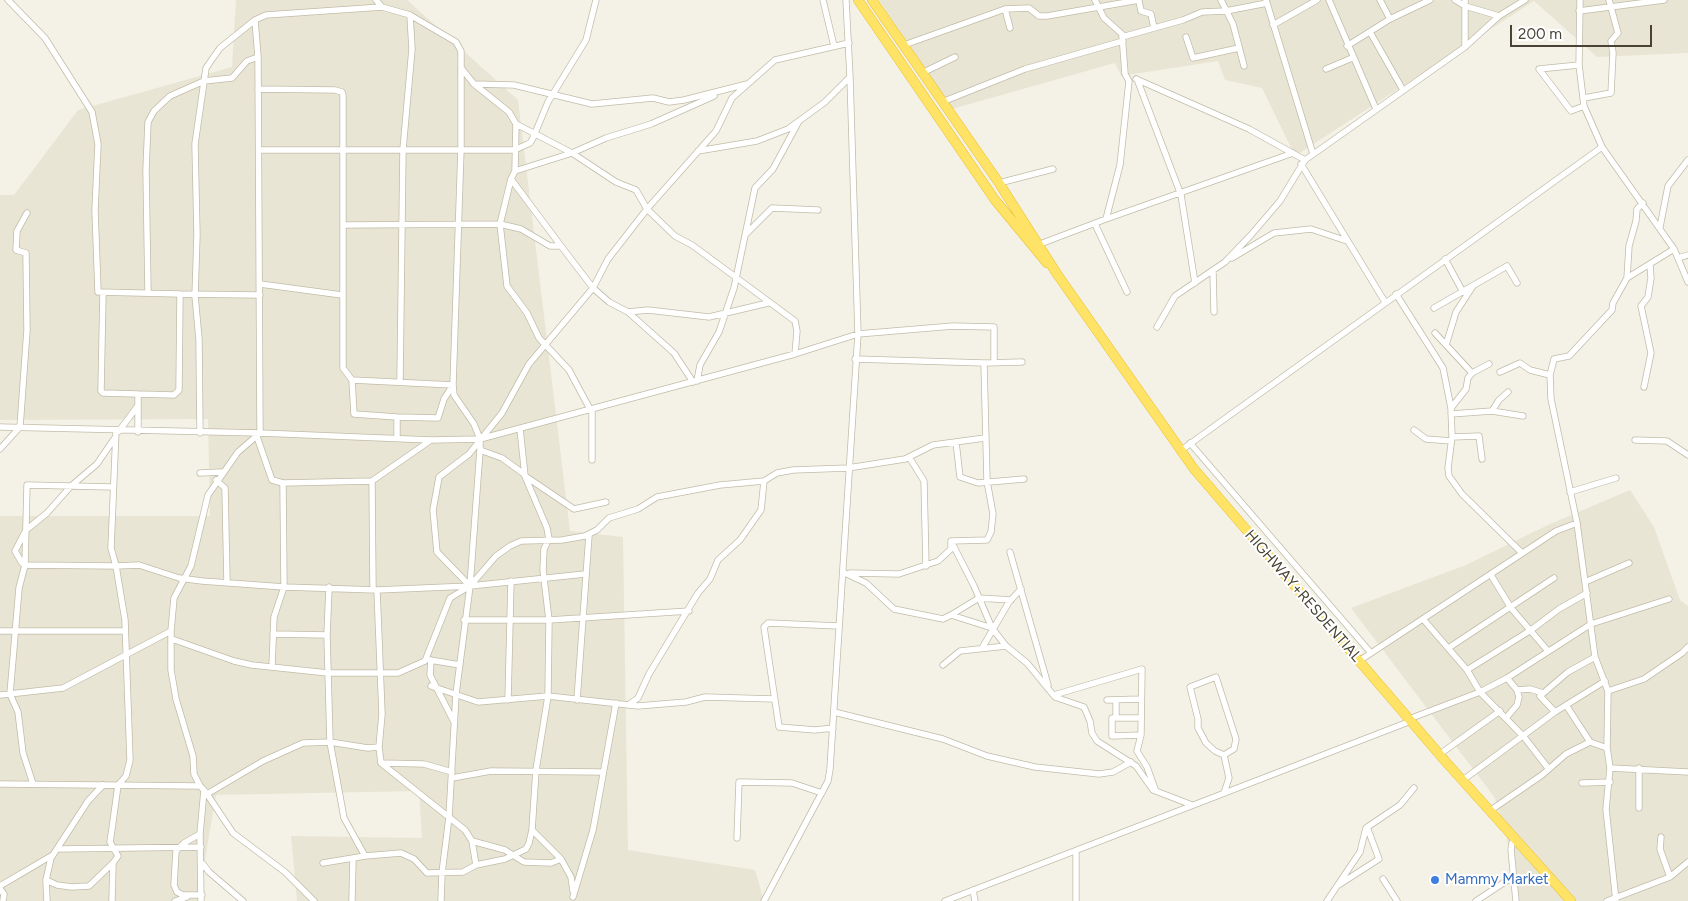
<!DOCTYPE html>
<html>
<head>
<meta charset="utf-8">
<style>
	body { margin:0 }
	#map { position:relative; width:1688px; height:901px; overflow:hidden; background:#f4f2e6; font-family:Figtree,sans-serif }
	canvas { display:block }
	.scale { position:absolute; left:1510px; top:25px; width:142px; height:22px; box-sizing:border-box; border:2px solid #484335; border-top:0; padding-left:6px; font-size:15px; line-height:18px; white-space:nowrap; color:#484335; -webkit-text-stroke:4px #fff; paint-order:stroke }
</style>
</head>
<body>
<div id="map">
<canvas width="1688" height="901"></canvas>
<div class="scale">200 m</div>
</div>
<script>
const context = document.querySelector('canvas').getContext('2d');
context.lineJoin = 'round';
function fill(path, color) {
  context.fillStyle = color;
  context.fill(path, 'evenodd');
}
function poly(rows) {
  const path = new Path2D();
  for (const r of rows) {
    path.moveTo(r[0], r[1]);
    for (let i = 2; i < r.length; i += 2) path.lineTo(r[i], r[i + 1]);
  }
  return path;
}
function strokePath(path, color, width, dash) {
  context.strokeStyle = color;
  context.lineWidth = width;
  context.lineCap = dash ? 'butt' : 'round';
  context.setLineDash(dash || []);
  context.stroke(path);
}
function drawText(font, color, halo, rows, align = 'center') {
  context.font = font + ' Figtree,sans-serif';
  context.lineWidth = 4;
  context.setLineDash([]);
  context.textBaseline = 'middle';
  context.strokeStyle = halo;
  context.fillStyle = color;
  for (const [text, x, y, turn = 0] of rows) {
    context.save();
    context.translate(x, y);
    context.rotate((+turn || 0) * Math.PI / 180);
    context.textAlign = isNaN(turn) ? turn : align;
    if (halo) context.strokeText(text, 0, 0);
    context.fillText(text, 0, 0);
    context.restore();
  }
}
fill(poly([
	[236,0,407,0,518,100,570,531,623,537,628,850,755,870,764,901,297,901,291,836,422,838,419,791,216,795,198,901,0,901,0,516,210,516,208,419,0,420,0,195,14,195,78,110,232,67],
	[879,0,1688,0,1688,53,1597,57,1534,1,1295,156,1262,88,1225,80,1218,61,1121,76,1115,63,952,109],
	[1630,490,1654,527,1680,600,1688,606,1688,901,1519,901,1507,839,1495,798,1351,608,1466,565,1550,524]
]), '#e9e5d4');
const minor = poly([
	[8,0,45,38,92,112,98,144,95,210,98,292,180,294,179,390,174,395,138,394,138,432],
	[376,0,382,7,410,15,412,49,403,149,400,380],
	[823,0,834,46],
	[1221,0,1233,24,1244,66],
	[1266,0,1313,154],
	[1329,0,1376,109],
	[1380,0,1390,19],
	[1455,0,1465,6,1499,16],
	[1580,0,1579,65,1584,106,1602,147],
	[1139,1,1141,11,1151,14,1154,28],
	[1005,9,1010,28],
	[1579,11,1664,0],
	[410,15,456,42,461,51,461,149,453,385,454,395,474,424,480,439,480,450,470,586,456,694,449,817,442,873,441,901],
	[1273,25,1317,0],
	[1370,32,1403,90],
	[1122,37,1183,20,1202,12,1226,11,1267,3],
	[1186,37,1193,58,1239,48],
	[904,45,1005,9,1029,8,1039,16,1047,16,1139,0],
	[1347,46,1390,19,1430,0],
	[1465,47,1465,0],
	[1579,65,1539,69,1571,111,1584,106],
	[462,69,474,84,509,112,516,124,515,171,511,179,500,224,507,286,527,313,539,338,569,370,591,411],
	[1326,69,1352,58],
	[922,73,955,57],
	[1136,79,1249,129,1305,160],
	[1137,79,1181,195,1195,283],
	[474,84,514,85,592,104,653,98,669,102,684,100,747,84],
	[258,89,335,90,342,92,343,96,343,368,352,380,453,385],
	[1584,98,1611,93,1613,53,1611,41,1618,33,1609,0],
	[942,102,1025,69,1123,41],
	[516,124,572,153,616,182,636,190,647,209,675,236,692,245,795,321,797,331,795,354],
	[259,150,514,150,521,147,530,143,533,138,548,102,586,40,596,0],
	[698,151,757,141,788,129,825,102,850,77],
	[1301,164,1385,302],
	[515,171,572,153,606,138,651,124,714,96],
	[999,183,1053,169],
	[1106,219,1293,153],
	[1095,224,1127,292],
	[343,225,500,224,521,229,550,246,561,246,511,179],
	[1660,227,1668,186,1688,160],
	[746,234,772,208,818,210],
	[1040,244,1106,219,1120,165,1129,81,1125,74,1122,34,1104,18,1095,0],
	[561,246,593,288,609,302,628,312,648,310,709,317,768,303],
	[1232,258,1274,233,1311,229,1347,241],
	[1678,258,1688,255],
	[1445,259,1463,292],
	[1213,271,1214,312],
	[1627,278,1629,246,1636,221,1637,209,1643,203],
	[260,284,342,295],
	[103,293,101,391,103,393,138,394],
	[148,293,146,170,148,122,154,111,170,96,204,81,232,78,247,61,258,57],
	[180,294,260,295],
	[1396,294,1443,368,1451,408,1452,437,1448,468,1449,476,1462,494,1522,553],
	[1434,308,1507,266,1517,283],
	[628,312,674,353,693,382],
	[1157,327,1175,296,1225,262,1251,235,1280,201,1305,160,1465,47,1499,16,1525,0],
	[1435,333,1472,373,1489,364],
	[1446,345,1456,312,1473,286],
	[855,359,984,363,1022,362],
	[1500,372,1520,363,1530,370,1550,375],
	[352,380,354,414,397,417,438,418,444,399,453,385],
	[697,381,700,365,719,332,734,288,755,188,773,169,799,121],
	[1644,387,1651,353,1641,306,1648,297,1651,278,1650,265],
	[1451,408,1466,389,1468,378,1472,373],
	[592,409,592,460],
	[1492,411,1499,400,1508,392],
	[1451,414,1492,411,1523,416],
	[0,427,260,433,431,440,480,439,795,354,858,334,953,326,994,327,994,362],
	[520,429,525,476,574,509,606,502],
	[1414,430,1426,439,1451,441],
	[119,431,137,407],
	[200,433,199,339,195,296,197,235,195,144,206,68,220,48,255,20,266,15,382,7],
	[256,434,272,480,283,483],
	[397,437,397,417],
	[1452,437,1479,436,1482,459],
	[1635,440,1667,441,1688,455],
	[956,442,960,477,978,483,1024,479],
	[1190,443,1371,653],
	[0,449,20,427,27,330,26,253,16,250,17,231,27,213],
	[1180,451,1602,147,1674,249,1688,282],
	[909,457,924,481,926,566],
	[200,473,222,472],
	[216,480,225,488,227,582],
	[372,481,373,589],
	[1570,492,1616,478],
	[952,543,974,586,992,628],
	[1010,552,1048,685],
	[22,563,15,551,26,530,47,513,71,486,97,464,114,439],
	[25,565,116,566,111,548,116,431],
	[843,572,866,583,894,609,943,619,951,615,992,628,1006,646,1027,663,1055,697,1084,707,1090,721,1092,733,1097,741,1136,766,1153,790,1192,805],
	[850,573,899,574,938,561,951,549,951,541,987,540,991,532,993,514,987,481,984,363],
	[1491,575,1511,608,1548,651],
	[1585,582,1629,563],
	[470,586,437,552,433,510,439,477,469,454,502,413,529,364,593,288,608,259,647,209,716,131,732,98,775,60,849,43],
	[329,587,327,635,330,742,344,818,365,856],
	[377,590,382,714,379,747],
	[951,615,979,598,1011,600],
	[1423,619,1467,670,1480,692,1524,737,1548,768],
	[464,620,549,620,689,611],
	[0,631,125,631],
	[273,634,327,635],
	[172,639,234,661,252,665,328,673,398,673,425,661,450,598,470,586,496,556,510,546,521,541,562,540,585,536,597,530,609,518,638,509,657,497,720,485,764,481,777,473,793,470,848,468,905,459,933,445,985,438],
	[1450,647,1554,578],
	[982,648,1009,602,1021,589],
	[430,660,460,665],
	[431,660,430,675,454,722],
	[1359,661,1556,531,1577,523],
	[943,665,960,651,1006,646],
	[272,667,274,617,284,587,283,483,372,481,431,440],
	[1467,670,1531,630,1559,609,1587,593],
	[431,686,478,702,548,696,638,706,686,702,705,697,774,699],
	[1517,690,1530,689,1543,693],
	[1608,691,1644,679,1682,653,1688,647],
	[0,695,63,688,171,631],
	[1054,695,1142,669,1141,735,1137,751,1147,767,1155,789],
	[508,700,511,581],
	[577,700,589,535],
	[1107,700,1141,699],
	[1116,700,1116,718],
	[628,705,638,698,649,674,698,593,710,579,718,560,740,540,761,510,764,481],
	[1566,705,1590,742,1607,748],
	[834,712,943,739,987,756,1035,767,1099,774,1113,772,1131,762],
	[1555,712,1540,696,1568,672,1595,657],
	[1141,718,1112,718,1112,736,1141,735],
	[1506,718,1517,705,1519,697,1517,690,1507,678],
	[1409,719,1480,692,1507,678,1591,624,1669,599],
	[833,728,815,730,779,727,764,627,768,623,839,626],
	[1440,754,1500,711],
	[381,763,465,830,472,841,476,865],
	[1610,768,1688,772],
	[452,778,491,771,603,772],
	[1463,780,1555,712,1605,681],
	[1582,783,1610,782],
	[0,784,200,786,204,790,200,834,201,901],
	[33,784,23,753,18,712,10,694,19,588,25,565,27,485,113,487],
	[200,786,194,774,193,756,176,699,171,670,171,631,174,598,191,566,208,495,238,452,260,433,258,57,255,20],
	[204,790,207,794,263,761,303,743,330,742,368,748,379,747,381,763,424,764,452,772],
	[1224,793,1229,778,1224,755,1234,749,1236,739,1216,677,1190,687,1198,719,1198,728,1206,743,1215,751,1224,755],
	[207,794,233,833,285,872,314,901],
	[1639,808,1639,768],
	[1491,810,1542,775,1566,754,1590,742],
	[532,830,561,859,571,877,573,891],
	[200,834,184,843,176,851,174,885,177,892,183,895,202,895],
	[1661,837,1660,849,1670,877],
	[737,838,739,782,792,783,822,793],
	[1516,839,1512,843,1511,850,1516,901],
	[472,841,505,850,524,862,551,863,561,859],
	[57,849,201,847],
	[1076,851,1076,901],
	[323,863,365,856,401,853,414,859,427,873,463,872,476,865,505,859,526,849,529,843,532,830,536,770,548,696,549,620,543,570,544,549,549,539,547,528,524,474,502,458,480,450],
	[203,864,209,872,243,901],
	[1383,879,1397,901],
	[46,880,57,885,72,887,89,886,113,863],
	[1340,884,1379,859,1367,827],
	[0,886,51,856],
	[0,889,4,894,3,901],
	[973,890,975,901],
	[573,897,593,830,616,703],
	[47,901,46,880,51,858,88,801,103,785],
	[112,901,113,863,118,856,110,842,112,829,118,785,126,776,130,760,125,620,116,566,139,565,179,578,202,581,284,587,377,590,470,586,585,574],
	[175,901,187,897],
	[352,901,353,858],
	[764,901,828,781,830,769,858,334,850,77,846,0],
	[945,901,1411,721],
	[1327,901,1360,852,1366,828,1400,805,1414,788],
	[1476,901,1514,876],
	[1607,901,1670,877,1688,862],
	[1616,901,1606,809,1610,768,1607,748,1608,691,1595,657,1577,523,1551,399,1550,375,1554,359,1569,356,1612,310,1613,303,1627,278,1674,249]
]);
const highway = poly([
	[858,0,995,200,1047,263],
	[872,0,999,183,1057,274,1194,469,1446,762,1571,901]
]);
strokePath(minor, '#c1bca8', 7);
strokePath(highway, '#e9bf2c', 10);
strokePath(minor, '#fff', 5.5);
strokePath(highway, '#ffe367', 9);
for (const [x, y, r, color] of [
	[1435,880,5,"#3f7fe0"]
]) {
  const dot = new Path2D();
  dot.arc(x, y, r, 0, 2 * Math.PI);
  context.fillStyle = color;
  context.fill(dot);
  strokePath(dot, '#fff', 2);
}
drawText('15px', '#484335', '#fff', [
	["HIGHWAY+RESDENTIAL",1303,596,49]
]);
drawText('15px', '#366cbe', '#fff', [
	["Mammy Market",1445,880]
], 'left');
</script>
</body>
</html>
